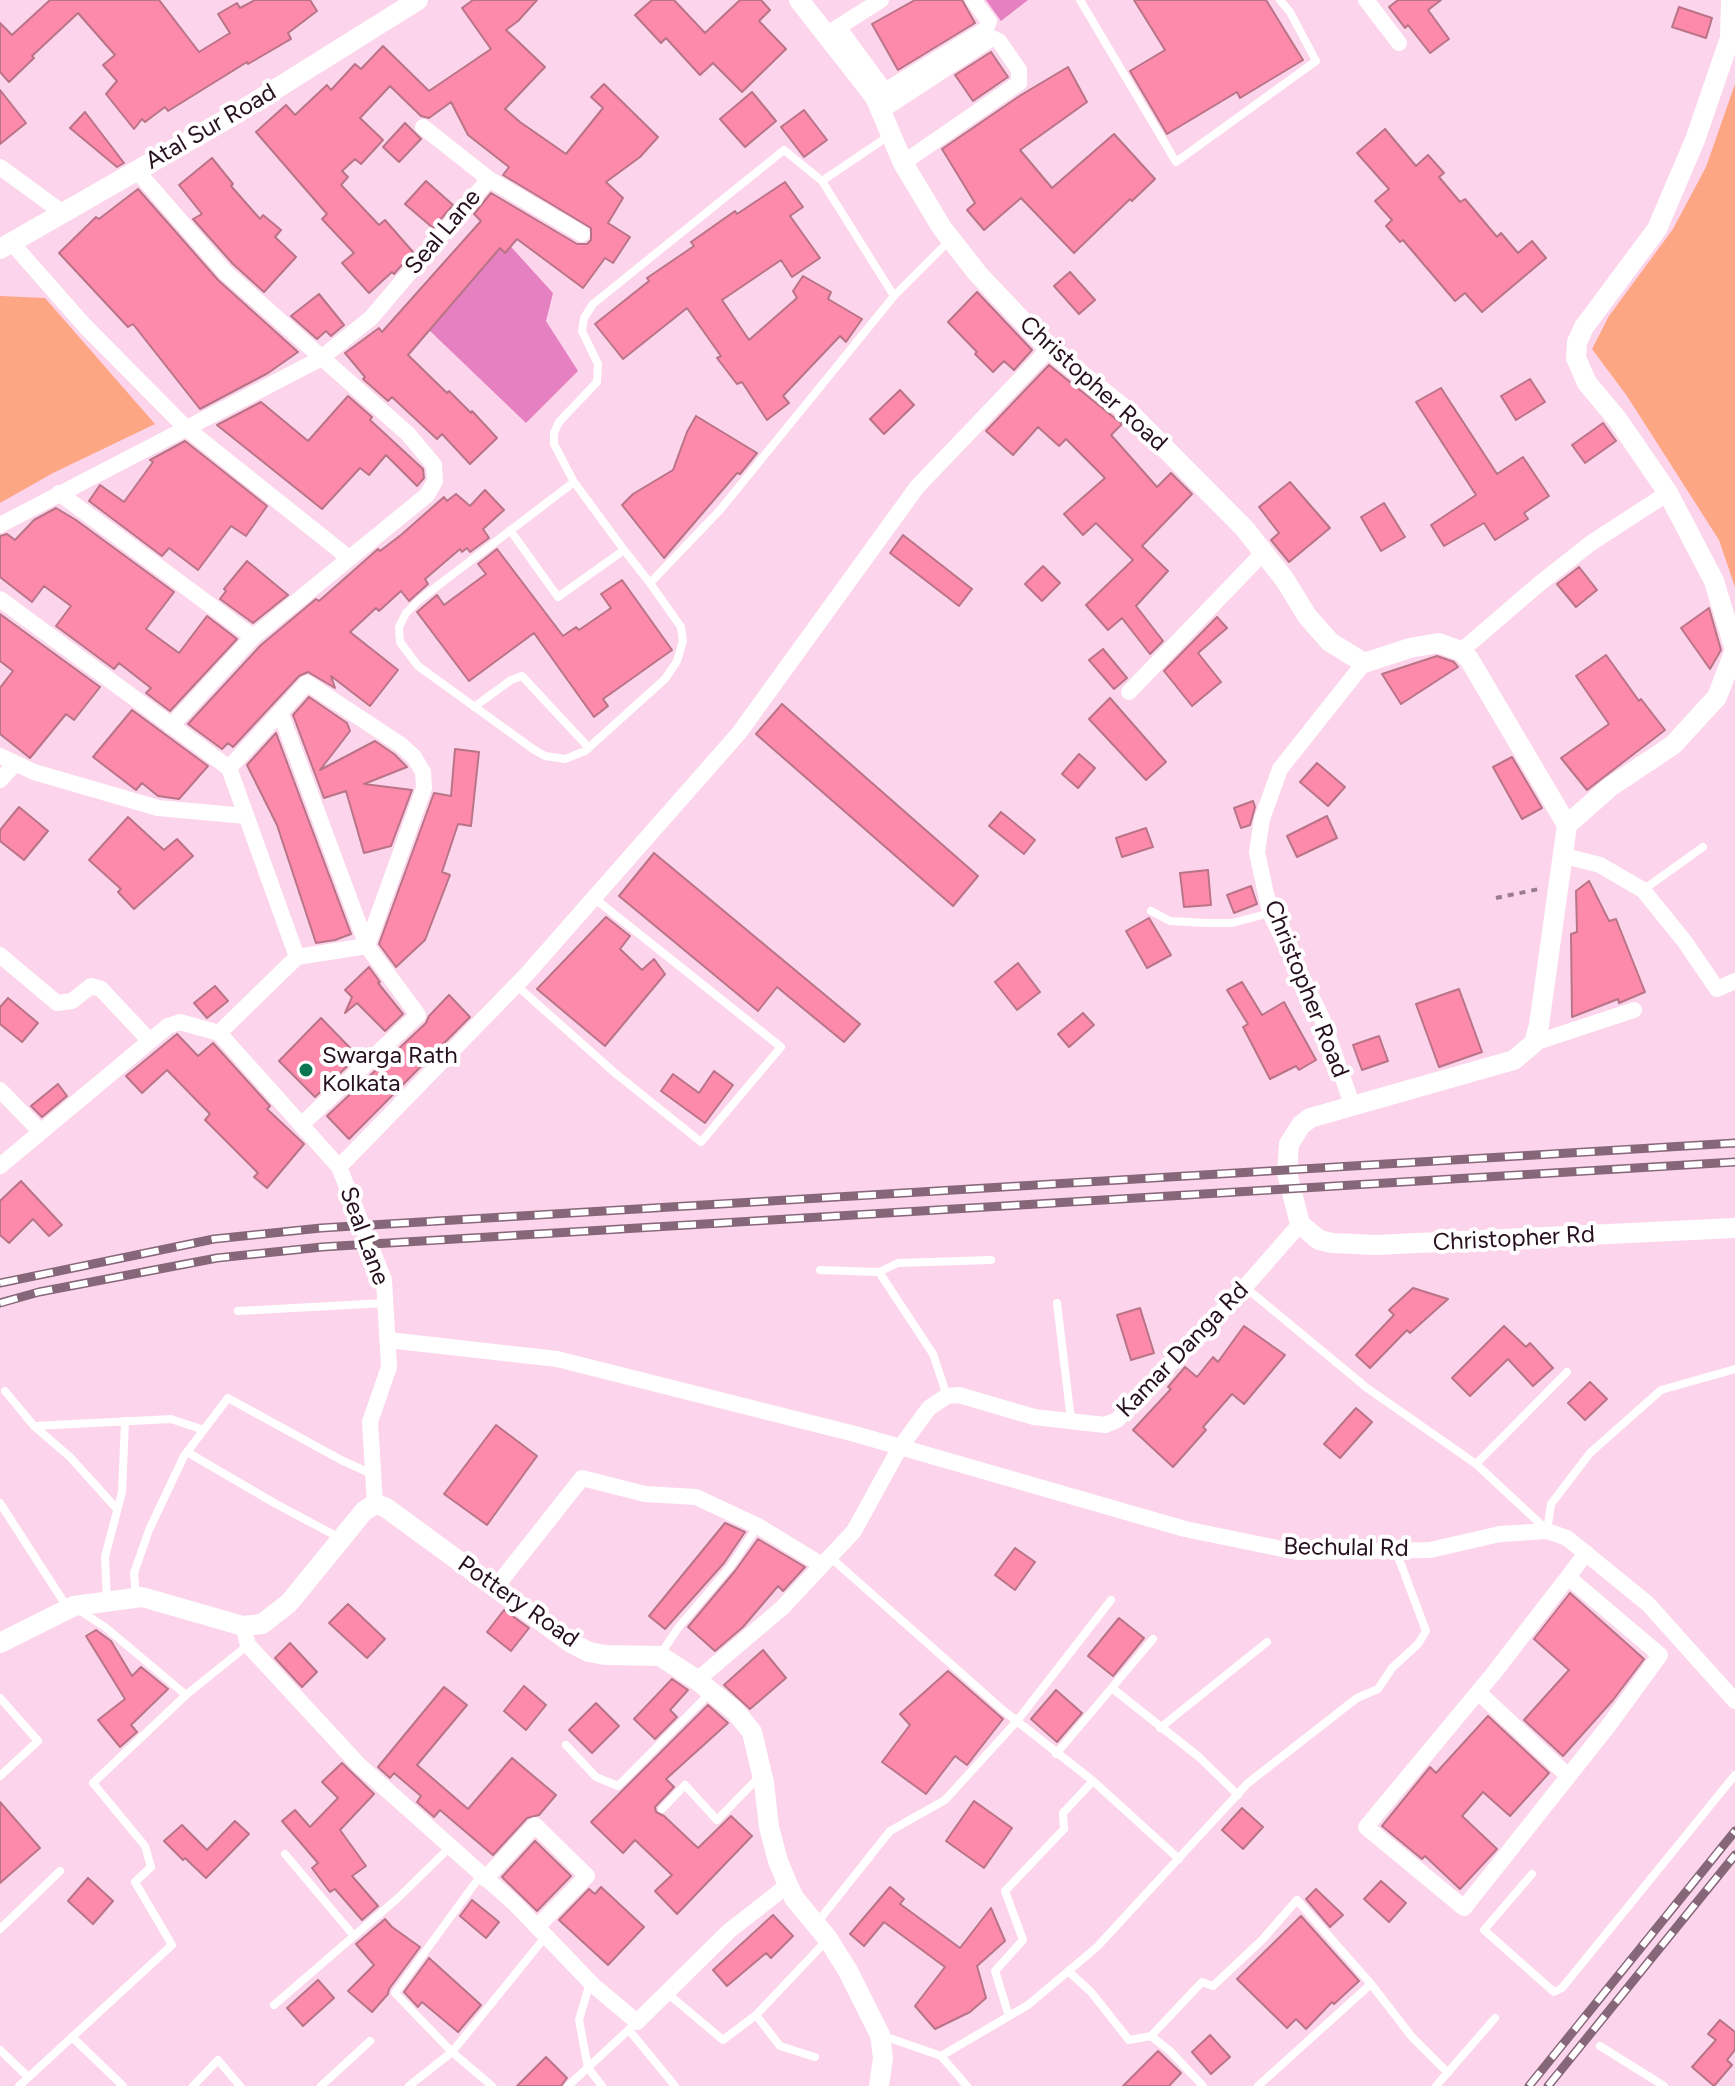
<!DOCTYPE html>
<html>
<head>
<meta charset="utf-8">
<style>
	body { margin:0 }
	canvas { display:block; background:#fcd4eb }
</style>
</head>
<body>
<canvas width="1735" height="2086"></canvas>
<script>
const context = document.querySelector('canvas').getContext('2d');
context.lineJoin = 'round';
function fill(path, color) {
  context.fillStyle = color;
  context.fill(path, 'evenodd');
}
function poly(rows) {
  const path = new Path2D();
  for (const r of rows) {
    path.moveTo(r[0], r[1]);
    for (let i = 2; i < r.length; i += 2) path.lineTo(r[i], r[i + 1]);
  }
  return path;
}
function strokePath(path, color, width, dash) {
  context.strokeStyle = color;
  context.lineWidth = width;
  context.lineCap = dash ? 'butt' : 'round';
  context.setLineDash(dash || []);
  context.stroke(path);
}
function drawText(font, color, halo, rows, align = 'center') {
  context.font = font + ' Figtree,sans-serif';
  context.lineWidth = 8;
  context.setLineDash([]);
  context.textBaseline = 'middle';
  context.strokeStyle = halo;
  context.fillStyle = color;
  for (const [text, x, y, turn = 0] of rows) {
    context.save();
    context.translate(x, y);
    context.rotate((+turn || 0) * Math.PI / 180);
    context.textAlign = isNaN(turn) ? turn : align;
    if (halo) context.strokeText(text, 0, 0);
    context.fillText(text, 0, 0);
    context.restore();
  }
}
fill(poly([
	[1735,84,1735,587,1719,540,1627,396,1592,349,1609,316,1673,229,1706,167],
	[0,296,45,298,155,424,53,473,0,503]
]), '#fda684');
fill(poly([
	[986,0,1028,0,1001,21],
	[503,238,553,293,546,321,578,371,526,423,428,329]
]), '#e581c1');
const building = poly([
	[50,0,159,0,199,52,230,33,218,14,237,3,240,8,255,0,310,0,317,11,288,33,291,39,248,64,247,62,168,111,165,107,145,122,142,119,134,129,106,94,117,81,103,65,115,55,78,13,32,56,34,58,9,82,0,72,0,23,12,35,50,0],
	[473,0,537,0,518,21,506,30,545,67,505,109,520,122,566,154,603,108,591,97,604,84,658,137,640,157,606,182,623,198,608,223,630,237,613,263,605,258,583,288,517,239,505,253,500,248,408,355,447,393,449,391,471,413,472,411,497,438,470,464,442,434,437,439,392,397,388,401,363,379,365,377,345,353,379,328,382,332,481,221,474,214,491,193,577,244,587,244,591,240,591,228,503,175,509,167,468,135,451,102,429,118,421,116,390,86,360,118,383,140,361,164,355,159,342,171,348,177,341,185,379,225,385,220,413,252,394,274,392,272,369,293,342,263,354,253,322,219,327,214,256,132,286,105,295,115,327,85,331,90,355,64,361,69,383,46,429,91,491,49,462,8,473,0],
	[652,0,674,0,705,33,740,0,761,0,770,10,759,21,786,49,742,92,713,63,700,75,666,38,661,43,635,15,652,0],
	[915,0,962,0,975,23,898,70,872,24,915,0],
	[1134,0,1266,0,1303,60,1240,98,1237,92,1167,134,1130,71,1165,50,1134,0],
	[1398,0,1441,0,1428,10,1449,39,1430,53,1408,25,1405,28,1389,7,1398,0],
	[1679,7,1712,18,1706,38,1672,27,1679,7],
	[991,52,1008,77,973,101,955,75,991,52],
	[1068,67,1087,102,1020,150,1052,188,1114,134,1155,179,1132,201,1130,199,1074,253,1021,198,984,230,967,210,975,203,942,149,1021,95,1068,67],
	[0,90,26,123,0,144,0,90],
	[752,92,776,121,745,147,720,119,752,92],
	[804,110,827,140,804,157,781,127,804,110],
	[85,112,124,163,117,167,70,128,85,112],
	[405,123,421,139,399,162,383,147,405,123],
	[1385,129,1416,166,1428,155,1444,173,1439,177,1460,202,1465,199,1497,237,1501,233,1518,253,1532,241,1546,258,1482,312,1465,293,1455,301,1403,240,1400,242,1386,226,1392,220,1375,201,1389,189,1357,153,1385,129],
	[212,158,233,184,231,186,260,219,263,215,281,230,275,237,296,257,264,292,233,264,193,219,202,214,179,185,212,158],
	[426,181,453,205,433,228,405,204,426,181],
	[785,182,803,207,790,216,820,258,792,277,781,260,722,300,749,340,797,298,793,291,803,276,831,292,828,299,862,319,846,342,840,336,783,396,789,403,767,420,742,382,737,384,717,358,721,356,687,308,623,359,595,324,649,281,647,278,694,246,691,242,735,211,737,214,785,182],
	[138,189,218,280,298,352,268,373,200,409,133,324,128,327,59,253,96,217,99,219,138,189],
	[1070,272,1095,300,1079,314,1054,286,1070,272],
	[977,292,1032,350,1014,370,1004,361,993,372,975,354,977,352,948,322,977,292],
	[319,294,344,325,331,336,326,331,317,339,291,316,319,294],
	[1049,365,1122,424,1111,435,1157,487,1171,473,1192,494,1142,546,1168,571,1136,606,1163,641,1150,654,1122,618,1108,630,1086,605,1133,560,1096,523,1083,535,1064,514,1105,478,1066,439,1059,446,1038,427,1013,455,986,431,1049,365],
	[1530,379,1545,402,1516,420,1501,396,1530,379],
	[1441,388,1497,474,1523,457,1549,496,1524,513,1528,519,1495,540,1484,523,1444,546,1431,525,1476,495,1416,402,1441,388],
	[900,390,914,405,884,434,870,419,900,390],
	[348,396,372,417,370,420,423,469,424,478,417,486,386,455,369,475,360,468,322,509,217,425,261,402,308,441,348,396],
	[696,416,757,453,740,474,737,473,664,558,622,505,633,494,673,470,687,432,696,416],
	[1603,423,1616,441,1585,463,1572,445,1603,423],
	[185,441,267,506,246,536,231,526,198,570,169,548,162,556,89,501,100,485,124,502,153,462,150,460,185,441],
	[1290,482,1330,528,1289,562,1271,540,1279,533,1259,507,1290,482],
	[485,490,504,510,483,529,489,538,470,552,467,548,462,552,460,549,425,579,428,584,409,601,401,591,379,611,376,608,350,632,398,670,370,706,331,676,335,688,308,672,299,676,233,747,228,743,222,749,188,724,261,645,316,599,319,601,378,549,380,551,401,535,444,497,447,501,456,494,470,506,485,490],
	[1384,503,1405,537,1381,551,1361,517,1384,503],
	[56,508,76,520,174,592,146,629,179,653,207,616,237,639,170,711,146,693,151,688,119,663,114,669,56,626,71,606,44,586,32,602,0,577,0,536,7,534,15,540,34,520,56,508],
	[903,535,972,589,959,606,890,553,903,535],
	[497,549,563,636,576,627,579,630,611,608,601,594,622,580,672,650,603,699,608,706,594,717,534,633,469,681,417,612,437,595,444,605,486,574,478,564,497,549],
	[247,561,288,595,253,623,220,599,226,591,224,589,247,561],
	[1043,566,1060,583,1042,601,1025,584,1043,566],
	[1579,567,1597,590,1576,607,1557,584,1579,567],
	[1709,608,1721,650,1710,669,1681,628,1709,608],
	[0,614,100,687,74,720,66,714,30,758,0,734,0,688,13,671,0,661,0,614],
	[1217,617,1227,628,1198,653,1221,682,1192,706,1164,671,1217,617],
	[1103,649,1127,678,1114,689,1089,660,1103,649],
	[1606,655,1639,701,1641,699,1665,730,1587,790,1561,758,1609,724,1576,676,1606,655],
	[1437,656,1454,662,1458,667,1401,704,1382,674,1437,656],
	[309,697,347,723,350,731,320,770,375,741,394,754,407,767,364,784,412,790,391,846,364,853,346,791,324,798,293,715,309,697],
	[1110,698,1166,762,1146,780,1089,719,1110,698],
	[782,704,978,876,953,906,756,734,782,704],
	[132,710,208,766,179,799,158,796,142,783,136,790,93,757,132,710],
	[276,733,351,934,335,940,316,943,277,825,247,765,276,733],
	[455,749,479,752,471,826,458,824,442,872,450,875,425,940,396,967,379,944,434,793,451,796,455,749],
	[1079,754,1095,768,1078,788,1062,774,1079,754],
	[1512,757,1542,808,1522,819,1493,767,1512,757],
	[1317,763,1345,787,1328,806,1300,782,1317,763],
	[1253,801,1255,807,1250,825,1241,828,1234,808,1253,801],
	[19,807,48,831,24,860,0,841,0,830,19,807],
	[1001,812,1035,840,1024,854,989,826,1001,812],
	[1327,816,1337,838,1297,857,1287,836,1327,816],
	[128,817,164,850,177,839,193,856,134,909,118,892,121,889,89,860,128,817],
	[1146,828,1153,847,1122,857,1116,838,1146,828],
	[654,853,860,1024,844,1042,777,987,758,1011,619,896,654,853],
	[1208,870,1211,905,1184,907,1180,873,1208,870],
	[1589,881,1609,921,1616,919,1645,992,1619,1003,1618,999,1572,1017,1571,934,1577,932,1576,891,1589,881],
	[1251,886,1257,904,1234,913,1227,895,1251,886],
	[606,917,630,936,620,949,642,970,654,959,665,974,605,1046,537,989,606,917],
	[1149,918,1171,955,1147,968,1126,931,1149,918],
	[1018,963,1040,992,1017,1010,995,982,1018,963],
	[369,967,380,982,378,983,403,1014,385,1031,357,1003,345,1013,352,997,345,990,369,967],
	[1242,982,1262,1015,1284,1002,1316,1060,1299,1070,1296,1066,1270,1079,1243,1027,1248,1024,1227,990,1242,982],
	[215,986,228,1001,207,1018,194,1003,215,986],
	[1459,989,1482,1052,1439,1067,1416,1004,1459,989],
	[449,995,470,1017,349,1139,327,1116,426,1023,429,1016,449,995],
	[8,998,38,1023,22,1042,0,1024,0,1007,8,998],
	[1083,1013,1094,1025,1069,1047,1058,1034,1083,1013],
	[321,1018,358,1056,315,1097,279,1061,321,1018],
	[177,1034,198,1056,213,1043,270,1106,267,1109,304,1144,267,1188,254,1177,258,1173,205,1120,210,1114,167,1070,142,1093,126,1076,177,1034],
	[1379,1036,1388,1061,1362,1070,1353,1045,1379,1036],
	[714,1071,733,1085,705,1123,661,1091,673,1074,699,1093,714,1071],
	[58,1084,67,1096,42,1117,31,1106,58,1084],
	[21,1181,62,1225,49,1236,33,1219,9,1243,0,1235,0,1201,21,1181],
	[1413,1288,1448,1299,1410,1333,1407,1330,1370,1368,1356,1355,1394,1315,1389,1310,1413,1288],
	[1140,1308,1154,1353,1131,1360,1117,1315,1140,1308],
	[1244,1326,1285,1355,1244,1404,1232,1394,1203,1427,1206,1430,1173,1467,1133,1430,1171,1389,1168,1387,1185,1367,1197,1377,1213,1357,1218,1362,1244,1326],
	[1504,1326,1526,1347,1530,1343,1553,1368,1533,1386,1508,1359,1470,1396,1452,1378,1504,1326],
	[1590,1382,1607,1399,1585,1420,1568,1403,1590,1382],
	[1356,1408,1372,1422,1340,1458,1324,1444,1356,1408],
	[496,1425,537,1456,487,1525,444,1494,496,1425],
	[725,1523,745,1532,724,1563,665,1629,649,1616,725,1523],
	[758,1539,805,1567,783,1591,778,1586,743,1627,715,1651,688,1627,735,1571,758,1539],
	[1015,1548,1035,1562,1015,1590,995,1575,1015,1548],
	[1570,1593,1644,1659,1613,1700,1563,1756,1524,1720,1569,1670,1534,1639,1570,1593],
	[348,1604,385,1639,367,1658,329,1623,348,1604],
	[504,1610,529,1628,511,1651,487,1632,504,1610],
	[1119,1618,1144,1638,1113,1676,1088,1656,1119,1618],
	[96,1630,111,1641,132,1676,141,1667,168,1689,131,1725,137,1732,120,1747,98,1720,125,1699,86,1636,96,1630],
	[290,1643,317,1672,302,1687,275,1658,290,1643],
	[763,1650,786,1678,750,1709,724,1685,763,1650],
	[948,1671,1003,1719,967,1765,955,1756,926,1794,882,1762,910,1725,900,1714,948,1671],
	[672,1679,688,1690,670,1710,677,1717,655,1739,634,1719,672,1679],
	[524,1686,546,1705,526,1730,504,1711,524,1686],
	[444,1687,467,1705,417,1765,468,1809,512,1758,556,1795,539,1815,527,1818,493,1855,440,1810,434,1817,417,1802,421,1796,394,1773,390,1778,378,1767,444,1687],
	[1056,1690,1082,1713,1057,1742,1031,1719,1056,1690],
	[596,1703,619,1726,592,1753,569,1730,596,1703],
	[708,1705,728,1723,666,1779,674,1787,655,1807,656,1812,664,1816,698,1848,731,1816,752,1836,677,1914,655,1891,672,1875,635,1840,623,1853,591,1822,708,1705],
	[1488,1716,1549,1773,1510,1816,1483,1792,1462,1816,1497,1849,1460,1889,1425,1856,1422,1859,1382,1826,1430,1767,1436,1773,1488,1716],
	[342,1763,374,1794,340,1830,366,1866,352,1876,378,1906,362,1920,335,1889,330,1892,312,1868,318,1863,282,1821,295,1810,310,1827,338,1798,322,1782,342,1763],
	[974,1801,1012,1828,984,1868,946,1841,974,1801],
	[0,1802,40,1848,0,1883,0,1802],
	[1242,1808,1263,1827,1243,1849,1222,1830,1242,1808],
	[235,1821,249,1834,206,1878,185,1858,183,1860,164,1841,182,1825,207,1850,235,1821],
	[535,1841,571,1876,537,1911,502,1877,535,1841],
	[88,1878,113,1901,93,1924,68,1901,88,1878],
	[1381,1881,1406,1903,1389,1922,1364,1899,1381,1881],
	[601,1887,644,1927,608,1965,559,1920,589,1889,595,1894,601,1887],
	[890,1887,904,1899,900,1904,960,1948,991,1908,1005,1941,977,1966,986,1998,970,2012,935,2029,915,2006,945,1967,884,1922,864,1946,850,1934,890,1887],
	[1316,1889,1343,1915,1330,1927,1306,1899,1316,1889],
	[472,1900,499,1922,486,1938,460,1916,472,1900],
	[773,1915,793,1936,771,1958,766,1953,727,1986,713,1970,773,1915],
	[1301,1916,1359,1981,1334,2004,1332,2002,1306,2029,1296,2019,1287,2028,1237,1979,1301,1916],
	[385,1919,392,1927,420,1947,389,1989,388,1994,372,2012,348,1991,374,1965,356,1944,385,1919],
	[429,1958,481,2005,458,2032,422,2002,418,2007,404,1992,429,1958],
	[318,1980,334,1998,303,2026,287,2008,318,1980],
	[1720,2020,1735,2032,1735,2050,1727,2060,1732,2065,1714,2086,1692,2067,1716,2040,1708,2034,1720,2020],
	[1210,2035,1230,2057,1211,2074,1192,2052,1210,2035],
	[1158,2051,1181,2073,1169,2086,1123,2086,1158,2051],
	[546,2057,567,2078,561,2086,517,2086,546,2057]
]);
fill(building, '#fd89ab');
strokePath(building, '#b97487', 2);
strokePath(poly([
	[1496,898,1539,889]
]), '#9b7b8e', 4, [6, 6]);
strokePath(poly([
	[1080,0,1176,162,1316,61,1290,12,1280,0],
	[822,181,784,150,593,304,584,318,582,331,598,364,597,382,559,422,554,433,554,444,574,482,419,600,406,613,399,627,400,642,418,666,533,749,545,756,565,759,585,751,665,679,677,661,683,641,681,627,650,583,720,510,894,296,822,181,890,135],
	[894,296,950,240],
	[510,530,558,597,624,550,574,482],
	[624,550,650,583],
	[474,707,511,680,522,676,589,748],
	[1643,890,1703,847],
	[1151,911,1170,921,1206,923,1232,923,1270,913],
	[516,985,615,1073,701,1142,781,1047,594,898],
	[820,1270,879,1272,933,1354,947,1396],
	[879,1272,898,1263,991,1260],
	[1245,1287,1367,1388,1476,1464,1567,1372],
	[1057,1303,1071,1420],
	[238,1311,385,1303],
	[5,1391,34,1426,70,1457,117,1509],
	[34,1426,171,1419,204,1430],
	[187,1452,276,1504,340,1538],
	[1476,1464,1547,1530],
	[0,1503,67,1607],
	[1547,1531,1551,1504,1590,1453,1661,1390,1735,1369],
	[830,1557,1004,1711,1093,1781,1179,1859],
	[136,1597,134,1573,149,1530,184,1456,228,1398,341,1460,372,1474],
	[107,1601,105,1557,122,1492,125,1421],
	[77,1609,105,1627,186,1695],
	[660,1655,678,1628,730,1567,758,1526],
	[1112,1688,1199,1757,1238,1795],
	[0,1698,38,1741,0,1776],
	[1160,1728,1267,1642],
	[566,1745,596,1777,618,1786,710,1693],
	[1056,1754,1153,1639],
	[662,1809,685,1785,717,1820,761,1775],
	[285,1854,354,1936],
	[1532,1874,1484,1930,1554,1992,1562,1988,1735,1775],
	[481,1875,395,1993,452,2052,492,2086],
	[816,1924,890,1831,945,1800,1017,1721,1111,1600],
	[0,1929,60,1871],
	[1068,1971,1091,1992,1129,2040,1151,2036,1202,1982,1213,1986,1262,1940,1297,1900,1371,1984,1412,2037,1448,2073],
	[590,1982,579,2020,588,2068,602,2086],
	[667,1993,723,2040,756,2015],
	[274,2005,398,1898,449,1848],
	[1009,2016,995,1971,1023,1940,1005,1891,1064,1829,1063,1813,1093,1781],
	[629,2030,675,2086],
	[881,2035,941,2056,967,2086],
	[1151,2036,1170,2051,1203,2086],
	[72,2037,123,2086],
	[1600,2046,1664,2086],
	[0,2050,27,2076],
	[941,2056,1028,2005,1097,1947,1248,1783,1357,1698,1378,1689,1392,1668,1418,1644,1426,1631,1396,1551],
	[815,2057,780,2046,756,2015,827,1940],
	[19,2086,172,1945,135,1882,151,1867,145,1846,93,1783,186,1695,248,1645],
	[193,2086,218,2060,240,2086],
	[321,2086,370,2041],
	[409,2086,452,2052,546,1936],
	[568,2086,637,2022],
	[1258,2086,1371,1984],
	[1436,2086,1495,2018]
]), '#fff', 8);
strokePath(poly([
	[1366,0,1399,43],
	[838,27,885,91],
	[832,31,881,0],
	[875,97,986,29,989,21,973,0],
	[881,111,992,38,999,41,1019,70,1019,83,903,163],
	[423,127,489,179],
	[0,167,63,213],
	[137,171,225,272,408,434,434,465,435,481,427,495,253,637,171,726],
	[11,242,84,325,186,428,349,558],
	[59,493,253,637],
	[0,525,320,359,371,318,489,179,582,234],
	[0,599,229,768,297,957,219,1033,339,1167,384,1280,389,1367,370,1422,375,1504],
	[1461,651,1539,584,1591,543,1668,493],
	[1129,692,1263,553],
	[280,712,367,946,418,1015,301,1125],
	[0,756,34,772,158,808,246,816],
	[229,768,307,683,401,745,414,757,423,772,424,788,367,946,297,957],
	[0,780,14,765],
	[1565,856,1600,865,1643,890,1685,942,1717,989,1735,981],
	[0,955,57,1003,72,1001,91,986,101,989,149,1040],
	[1534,1043,1634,1010],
	[0,1090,41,1132],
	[1353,1107,1321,1016,1270,913,1257,852,1262,819,1280,769,1364,663],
	[0,1166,168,1026,180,1022,219,1033],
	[339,1167,526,975,739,733,917,487,1049,349],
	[388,1340,557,1359,855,1434,1185,1529,1297,1552,1430,1550,1500,1534,1547,1531,1567,1538,1648,1604,1735,1701],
	[1568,1577,1660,1655,1609,1725,1464,1908,1366,1827,1493,1674,1568,1577,1586,1553],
	[495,1588,582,1478,645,1494,696,1497,758,1526,822,1565],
	[243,1626,248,1645,359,1765,515,1904,593,1985,637,2022,729,1931,788,1885],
	[697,1680,782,1608,854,1531,899,1449,929,1408,947,1396,959,1395,1034,1417,1105,1425,1117,1420,1245,1287,1300,1224],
	[1478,1692,1568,1776],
	[485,1879,535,1825,587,1876,537,1927]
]), '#fff', 16);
strokePath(poly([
	[799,0,875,97,903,163,942,228,978,274,1049,349,1132,415,1245,529,1285,580,1307,616,1330,642,1364,663,1410,648,1438,643,1461,651,1469,659,1567,825,1539,1025,1534,1043,1514,1060,1310,1118,1301,1125,1289,1144,1287,1173,1300,1224,1319,1240,1332,1243,1376,1245,1735,1228],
	[0,249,239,112,418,0],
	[1567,825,1610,787,1673,745,1717,697,1735,650,1714,581,1668,493,1618,420,1587,383,1576,358,1577,342,1584,327,1657,229,1695,140,1730,38,1731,0],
	[0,1643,74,1606,142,1597,243,1626,262,1624,289,1603,364,1511,375,1504,385,1507,571,1643,589,1652,605,1655,660,1656,697,1680,735,1711,752,1732,764,1783,769,1827,778,1861,788,1885,794,1898,828,1939,848,1971,880,2035,883,2058,879,2086]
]), '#fff', 20);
const rail = poly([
	[0,1283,214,1239,321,1228,1735,1143],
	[0,1303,39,1292,217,1258,322,1247,1735,1162],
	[1529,2086,1735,1831],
	[1548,2086,1735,1855]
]);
strokePath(rail, '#856779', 9);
strokePath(rail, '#fff', 6, [18]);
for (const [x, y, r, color] of [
	[306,1070,8,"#087752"]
]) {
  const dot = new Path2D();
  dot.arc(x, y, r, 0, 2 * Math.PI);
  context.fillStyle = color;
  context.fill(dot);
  strokePath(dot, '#fff', 3);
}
drawText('24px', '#27111f', '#fff', [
	["Atal Sur Road",211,127,-30],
	["Seal Lane",443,232,-50],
	["Christopher Road",1093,384,42],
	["Christopher Road",1306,989,68],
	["Seal Lane",364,1236,70],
	["Christopher Rd",1514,1239,-3],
	["Kamar Danga Rd",1183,1350,-46],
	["Bechulal Rd",1346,1548,1],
	["Pottery Road",518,1602,35]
]);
drawText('24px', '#27111f', '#fff', [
	["Swarga Rath",322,1056],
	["Kolkata",322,1084]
], 'left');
</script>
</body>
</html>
